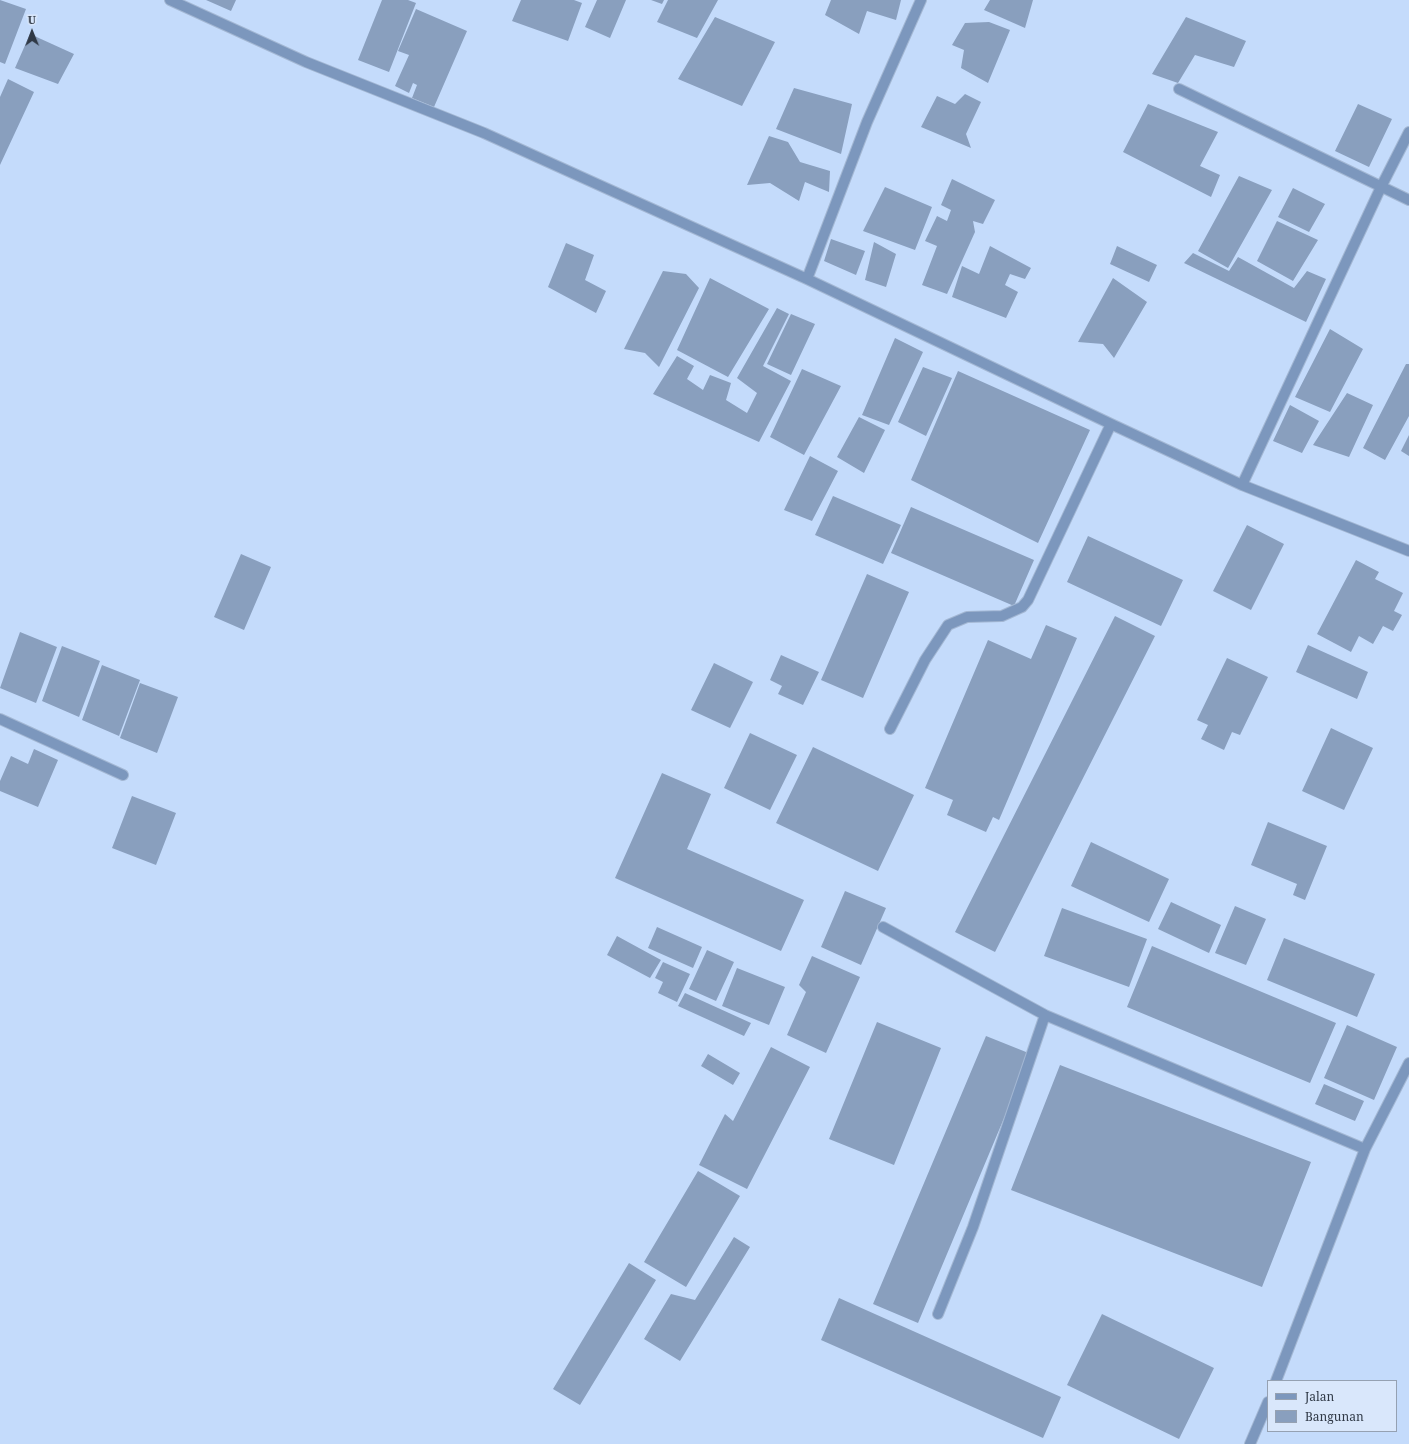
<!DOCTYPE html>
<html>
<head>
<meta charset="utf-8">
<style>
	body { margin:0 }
	#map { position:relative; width:1409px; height:1444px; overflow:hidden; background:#c4dbfb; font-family:"Noto Serif",serif }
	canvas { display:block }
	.legend { position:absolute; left:1267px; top:1380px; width:130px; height:52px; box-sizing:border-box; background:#d9e7fb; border:1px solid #95a1b2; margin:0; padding:5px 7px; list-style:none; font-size:12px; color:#2f3845 }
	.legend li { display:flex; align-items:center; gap:8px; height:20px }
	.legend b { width:20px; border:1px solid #95a1b2 }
	.north { position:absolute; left:12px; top:12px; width:40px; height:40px; -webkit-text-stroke:3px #d9e7fb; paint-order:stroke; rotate:359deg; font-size:11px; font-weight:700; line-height:16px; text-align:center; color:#2f3845 }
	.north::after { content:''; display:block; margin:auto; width:14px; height:18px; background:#2f3845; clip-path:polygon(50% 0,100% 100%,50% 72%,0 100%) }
</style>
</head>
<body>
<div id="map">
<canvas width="1409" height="1444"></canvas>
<ul class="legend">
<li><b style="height:5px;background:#7c97bd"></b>Jalan</li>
<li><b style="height:11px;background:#899fbe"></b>Bangunan</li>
</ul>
<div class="north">U</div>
</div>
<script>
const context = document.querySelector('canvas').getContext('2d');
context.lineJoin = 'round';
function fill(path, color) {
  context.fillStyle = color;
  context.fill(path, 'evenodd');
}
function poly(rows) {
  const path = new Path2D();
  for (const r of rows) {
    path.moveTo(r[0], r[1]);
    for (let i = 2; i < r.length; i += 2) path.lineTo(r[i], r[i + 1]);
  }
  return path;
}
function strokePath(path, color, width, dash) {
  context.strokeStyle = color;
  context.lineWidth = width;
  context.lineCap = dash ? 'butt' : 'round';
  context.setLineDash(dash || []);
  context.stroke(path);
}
fill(poly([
	[0,0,26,9,5,64,0,62],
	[206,0,236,0,231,11],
	[382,0,408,0,416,3,389,72,358,60],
	[521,0,574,0,582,3,568,41,512,21],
	[597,0,626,0,610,38,585,27],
	[651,0,664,0,662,4],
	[668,0,718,0,697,38,657,22],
	[831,0,901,0,896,20,867,11,859,34,825,15],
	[990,0,1033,0,1025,28,984,10],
	[416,9,467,31,434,107,412,98,417,85,413,83,409,93,395,86,409,55,398,51],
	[715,17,775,42,742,106,678,79],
	[1186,17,1246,41,1234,67,1195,55,1178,83,1152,74],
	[989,22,1010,30,988,83,961,68,964,50,952,45,965,23],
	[30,34,74,54,58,84,15,68],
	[8,79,34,92,0,165,0,97],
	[794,88,852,104,841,154,776,129],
	[965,94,981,102,966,134,971,148,921,127,937,96,955,104],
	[1148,104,1218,132,1200,166,1220,175,1211,197,1123,152],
	[1358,104,1392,119,1369,167,1335,151],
	[769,136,788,142,800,162,830,171,829,192,805,182,799,201,770,183,747,185],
	[1239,176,1272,190,1228,268,1198,251],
	[952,179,995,200,983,224,973,221,975,232,947,294,922,285,937,246,925,241,937,216,947,221,951,210,941,205],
	[885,187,932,207,915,250,863,231],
	[1293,188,1325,204,1309,232,1278,217],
	[1277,221,1318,240,1293,281,1257,261],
	[831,239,865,251,856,275,824,261],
	[874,242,896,254,886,287,865,280],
	[566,243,594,255,585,280,606,291,596,313,548,287],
	[990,246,1031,268,1025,279,1010,274,1005,285,1018,292,1006,318,952,297,962,266,979,274],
	[1117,246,1157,265,1149,282,1110,264],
	[1193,253,1229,271,1238,257,1294,288,1307,271,1326,279,1306,322,1184,263],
	[663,271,686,274,699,288,659,367,645,353,624,349],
	[710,278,769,309,728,377,677,350],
	[1113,278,1147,302,1114,358,1103,344,1078,342],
	[777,308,789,314,763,366,791,381,759,442,653,394,677,356,694,366,687,379,703,390,710,375,731,383,726,400,747,413,757,393,737,378],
	[791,314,815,324,791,375,767,364],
	[1330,329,1363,349,1330,412,1295,397],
	[895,338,923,352,889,425,862,415],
	[1406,364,1409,364,1409,416,1385,460,1363,448],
	[923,367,952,378,926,436,898,422],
	[802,369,841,386,804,455,770,437],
	[958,371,1090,430,1038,543,911,480],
	[1347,393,1373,405,1349,457,1313,445],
	[1290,405,1319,421,1302,453,1273,441],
	[859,417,885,430,864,473,837,457],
	[1409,435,1409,456,1401,451],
	[810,456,838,471,812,521,784,510],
	[833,496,901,525,883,564,815,535],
	[911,507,1034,560,1014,606,891,553],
	[1247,525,1284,544,1251,610,1213,591],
	[1088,536,1183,580,1161,626,1067,582],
	[241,554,271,567,244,630,214,617],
	[1356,560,1379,572,1375,579,1403,593,1394,611,1402,615,1393,631,1383,626,1373,644,1359,636,1351,652,1317,634],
	[867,574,909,592,863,698,821,680],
	[1115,616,1155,636,995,952,955,932],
	[1046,625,1077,638,999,820,993,817,986,832,947,815,953,800,925,788,988,640,1031,659],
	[20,632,57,647,36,703,0,688],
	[1308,645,1368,672,1357,699,1296,672],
	[62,646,100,661,79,717,42,701],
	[781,655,819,672,803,705,778,694,782,686,770,680],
	[1227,658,1268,677,1240,735,1232,732,1224,750,1201,739,1208,725,1197,720],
	[714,663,753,682,730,728,691,710],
	[102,665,140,680,119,736,82,720],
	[140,683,178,697,157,753,120,738],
	[1331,728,1373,748,1344,810,1302,791],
	[750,733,797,755,770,810,724,788],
	[813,747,914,795,878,871,776,823],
	[34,749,58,760,38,807,0,791,0,781,11,756,28,764],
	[662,773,711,794,687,849,804,900,781,951,615,878],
	[132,796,176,813,156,865,112,848],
	[1268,822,1327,846,1305,900,1293,895,1297,884,1251,865],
	[1091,842,1169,879,1149,922,1071,886],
	[845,891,886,908,861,965,821,947],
	[1171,902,1221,925,1209,953,1158,929],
	[1235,906,1266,919,1246,965,1215,953],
	[1062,908,1147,939,1129,987,1044,956],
	[657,927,702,947,693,968,648,948],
	[617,936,661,960,650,978,607,955],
	[1284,938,1375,974,1357,1017,1267,980],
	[1152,946,1336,1023,1310,1083,1127,1007],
	[707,950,734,962,716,1001,689,989],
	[812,956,860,977,826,1053,787,1035,806,992,799,985],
	[663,962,690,974,677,1002,658,993,663,982,655,978],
	[737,968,785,987,769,1025,722,1006],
	[685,993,751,1023,744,1036,678,1006],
	[877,1022,941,1048,894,1165,829,1139],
	[1347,1025,1397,1047,1374,1100,1324,1078],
	[986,1036,1031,1054,918,1323,873,1304],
	[771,1047,810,1067,747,1189,699,1165,725,1114,733,1121],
	[708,1054,740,1073,733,1085,701,1066],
	[1060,1065,1311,1162,1262,1287,1011,1190],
	[1324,1084,1364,1101,1355,1121,1315,1104],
	[698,1171,740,1196,686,1287,644,1262],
	[734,1237,750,1247,680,1361,644,1339,671,1294,695,1300],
	[629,1263,656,1280,580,1405,553,1389],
	[839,1298,1061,1397,1043,1438,821,1340],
	[1102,1314,1214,1368,1179,1439,1067,1385]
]), '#899fbe');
const minor = poly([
	[170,0,306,62,484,133,807,279,1111,424,1242,485,1409,551],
	[1179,89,1409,200],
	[807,279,867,122,921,0],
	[1242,485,1381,187,1409,132],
	[0,719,123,775],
	[890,729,925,660,948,625,967,617,1002,616,1022,607,1028,600,1111,424],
	[883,927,1045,1015,1365,1149],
	[938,1314,973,1227,1045,1015],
	[1276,1381,1365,1149,1409,1063],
	[1250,1444,1268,1402]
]);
strokePath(minor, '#a3b7d3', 12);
strokePath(minor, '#7c97bd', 10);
</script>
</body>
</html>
